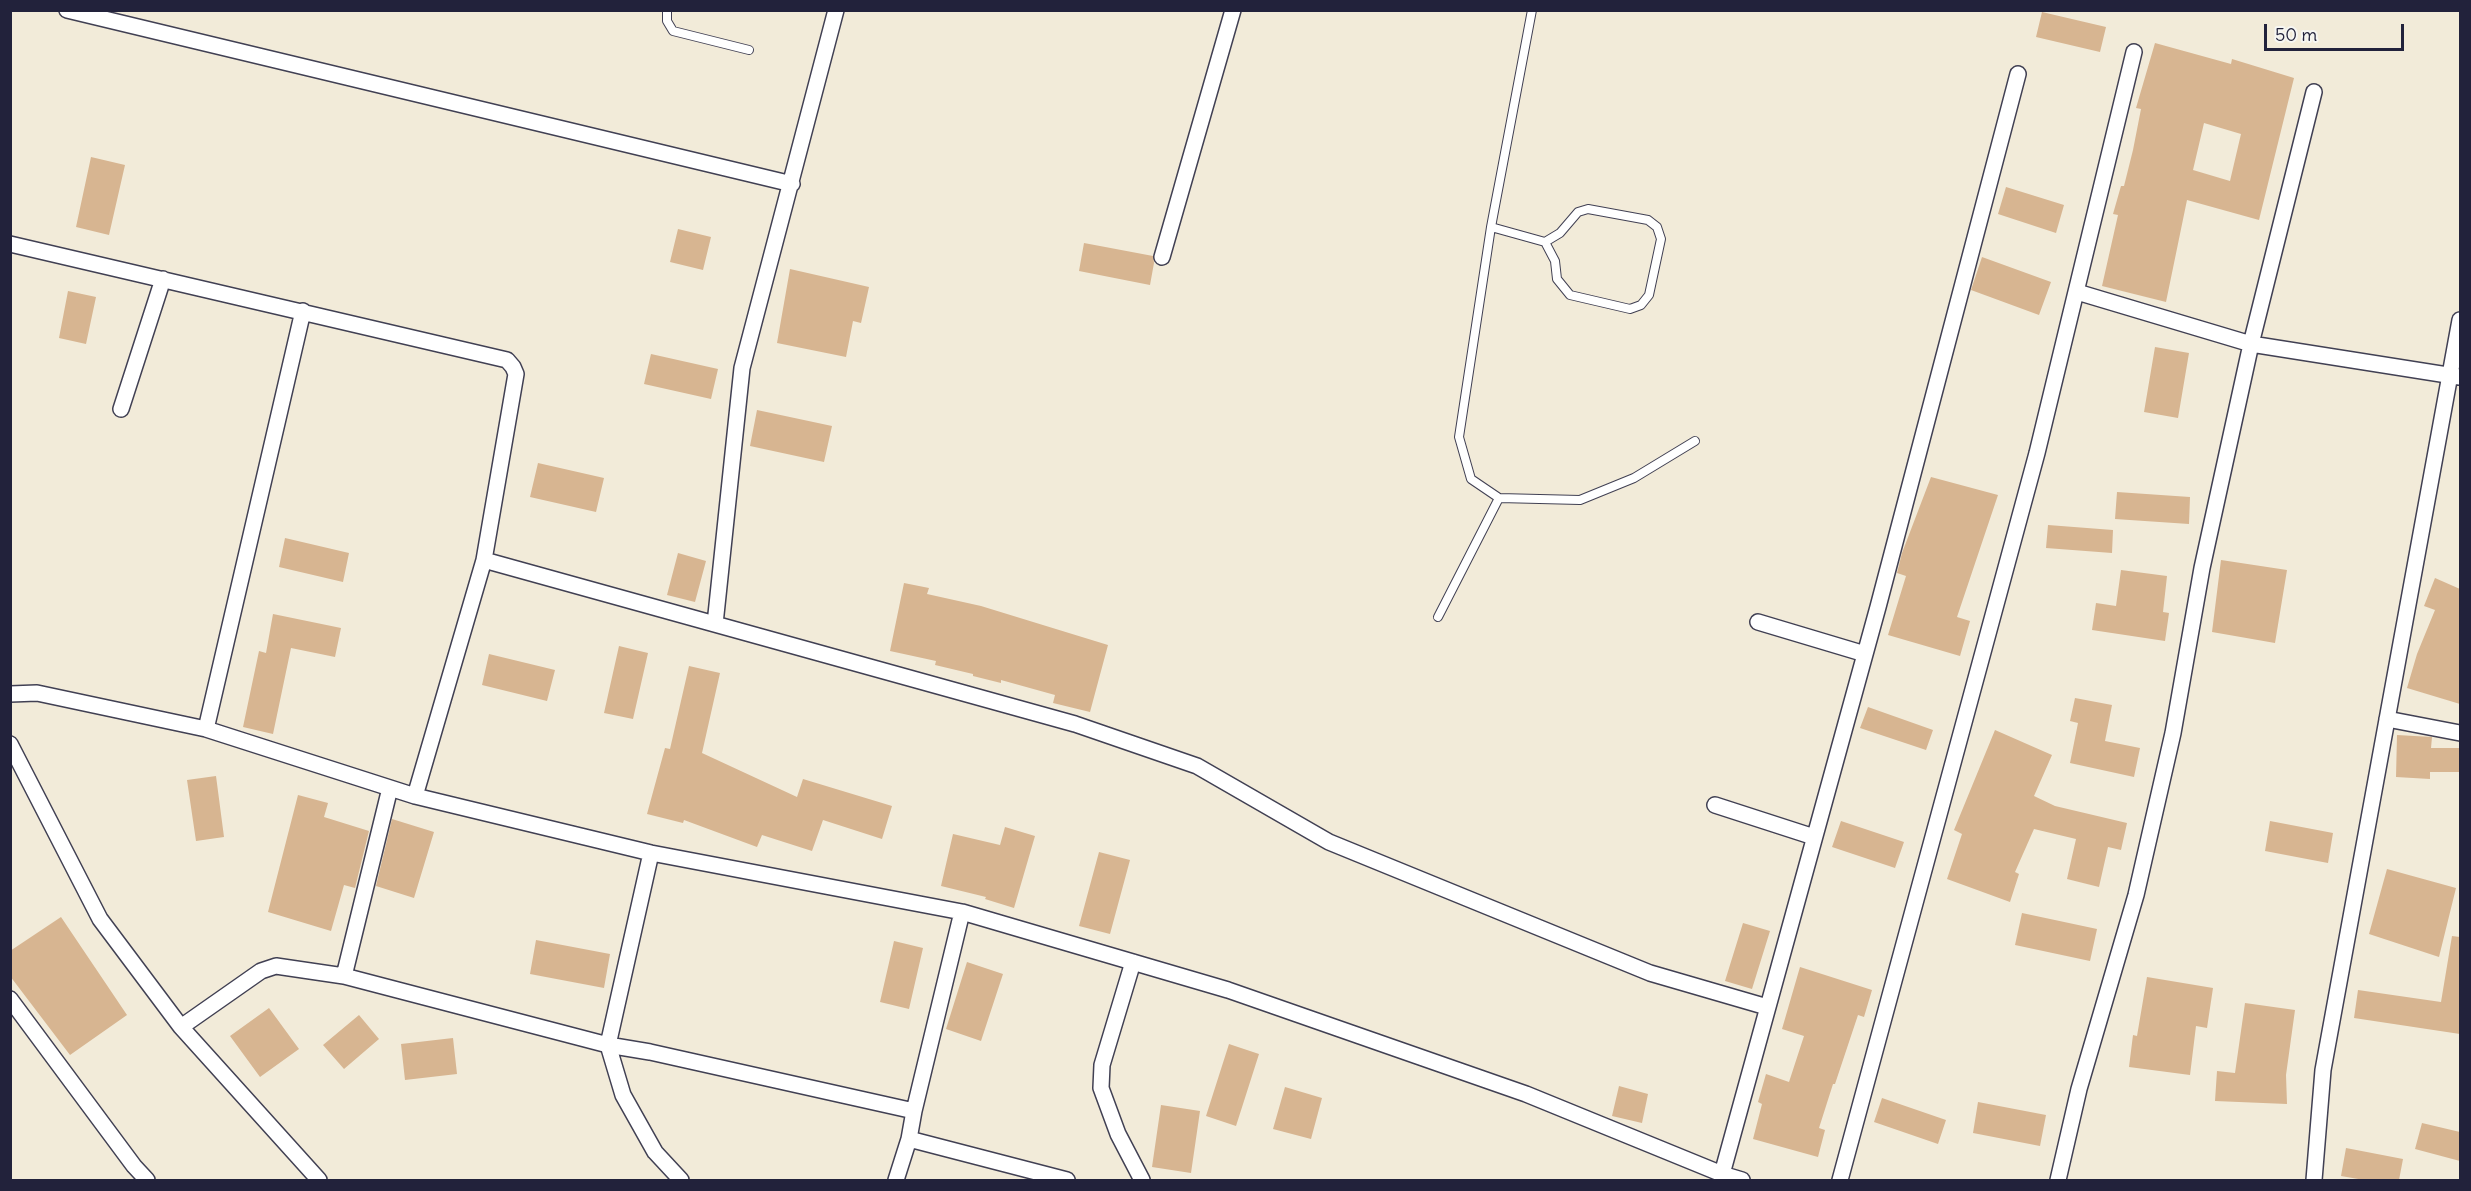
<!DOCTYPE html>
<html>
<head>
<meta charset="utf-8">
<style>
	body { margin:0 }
	#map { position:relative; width:2471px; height:1191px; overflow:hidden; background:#f2ebd9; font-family:Delius,sans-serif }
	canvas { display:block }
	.frame { position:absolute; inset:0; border:12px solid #22223b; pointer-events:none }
	.scale { position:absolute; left:2264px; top:24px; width:140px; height:27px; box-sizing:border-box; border:3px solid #22223b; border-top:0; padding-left:8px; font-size:18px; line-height:21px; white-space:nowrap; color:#22223b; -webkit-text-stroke:4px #f6f6f2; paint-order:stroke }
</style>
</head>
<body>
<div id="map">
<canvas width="2471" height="1191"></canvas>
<div class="frame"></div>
<div class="scale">50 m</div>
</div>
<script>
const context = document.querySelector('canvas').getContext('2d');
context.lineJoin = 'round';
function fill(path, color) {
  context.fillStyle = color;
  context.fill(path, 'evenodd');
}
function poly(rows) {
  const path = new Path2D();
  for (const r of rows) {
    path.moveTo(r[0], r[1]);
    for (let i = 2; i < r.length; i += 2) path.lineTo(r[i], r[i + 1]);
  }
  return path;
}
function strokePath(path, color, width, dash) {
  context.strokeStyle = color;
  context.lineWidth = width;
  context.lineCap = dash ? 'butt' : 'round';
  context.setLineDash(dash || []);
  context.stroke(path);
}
fill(poly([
	[2042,12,2106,27,2100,52,2036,37],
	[2155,43,2231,64,2232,59,2294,78,2259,220,2187,200,2166,302,2102,286,2118,215,2113,214,2121,186,2124,186,2133,150,2141,109,2136,108],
	[2204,123,2241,134,2230,181,2193,170],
	[91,157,125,165,109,235,76,227],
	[2006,187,2064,205,2056,233,1998,214],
	[678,229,711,237,703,270,670,262],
	[1084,243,1153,256,1154,263,1150,285,1079,271],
	[1982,257,2051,282,2039,315,1971,290],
	[790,269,869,287,861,323,853,321,846,357,777,343],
	[68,291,96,297,86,344,59,338],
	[2155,347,2189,353,2178,418,2144,412],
	[651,354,718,369,711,399,644,384],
	[757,410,832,426,824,462,750,446],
	[538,463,604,478,596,512,530,497],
	[1931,477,1998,495,1957,617,1970,621,1960,656,1888,635,1906,576,1897,573,1902,553],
	[2117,492,2190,497,2189,524,2115,519],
	[2048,525,2113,530,2112,553,2046,548],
	[285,538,349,553,343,582,279,567],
	[678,553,706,561,695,602,667,595],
	[2221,560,2287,570,2275,643,2212,632],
	[2121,570,2167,576,2163,612,2169,613,2165,641,2092,630,2096,603,2116,606],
	[2435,578,2460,589,2460,704,2407,688,2417,654,2435,610,2424,606],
	[904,583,929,588,927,594,981,606,1108,645,1090,712,1053,703,1055,695,1001,680,1001,683,973,676,973,674,935,665,936,661,890,651],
	[273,614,341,628,335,657,291,648,273,734,243,727,259,651,266,653],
	[619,646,648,653,633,719,604,713],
	[489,654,555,670,547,701,482,685],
	[689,666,720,673,702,753,797,797,803,779,892,806,882,839,823,820,812,851,762,835,757,847,684,820,683,823,647,814,665,748,670,749],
	[2075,698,2112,705,2105,741,2140,748,2134,777,2070,763,2078,723,2070,721],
	[1868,707,1933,730,1926,750,1860,728],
	[1995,730,2052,755,2034,796,2055,806,2127,823,2121,850,2108,847,2099,887,2067,879,2076,839,2034,829,2015,872,2019,874,2010,902,1947,879,1962,834,1954,830],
	[2397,735,2432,737,2431,748,2460,748,2460,772,2430,772,2430,779,2396,777],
	[216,776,224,837,196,841,187,780],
	[298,795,328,803,324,817,369,831,355,888,344,885,331,931,268,912],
	[392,819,434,832,414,898,376,886],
	[1841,821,1904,842,1895,868,1832,847],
	[2270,821,2333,833,2328,863,2265,851],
	[1005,827,1035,836,1014,908,985,899,986,897,941,886,953,834,1000,845],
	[1099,852,1130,860,1110,934,1079,926],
	[2387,869,2456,888,2439,957,2369,934],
	[2022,913,2097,929,2090,961,2015,945],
	[61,917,127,1015,70,1055,10,976,10,951],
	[1743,923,1770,931,1752,989,1725,981],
	[2452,936,2460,937,2460,1034,2354,1018,2358,990,2441,1002],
	[536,940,610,954,604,988,530,974],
	[894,941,923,948,909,1009,880,1002],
	[967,962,1003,974,981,1041,946,1029],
	[1800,967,1872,990,1864,1017,1858,1015,1835,1084,1833,1084,1819,1128,1825,1130,1818,1157,1753,1139,1762,1104,1758,1102,1766,1074,1789,1082,1804,1036,1782,1029],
	[2147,977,2213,988,2207,1028,2196,1026,2190,1075,2129,1067,2133,1035,2137,1036],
	[2245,1003,2295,1010,2286,1075,2287,1104,2215,1101,2217,1071,2235,1073],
	[269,1008,299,1049,260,1077,230,1036],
	[359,1015,379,1039,344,1069,323,1045],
	[453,1038,457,1074,405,1080,401,1044],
	[1229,1044,1259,1054,1236,1126,1206,1116],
	[1619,1086,1648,1094,1642,1123,1612,1116],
	[1285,1087,1322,1098,1311,1139,1273,1129],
	[1882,1098,1946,1120,1938,1144,1874,1122],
	[1978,1102,2046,1115,2040,1146,1973,1133],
	[1161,1105,1200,1111,1191,1173,1152,1167],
	[2422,1123,2460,1132,2460,1161,2415,1149],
	[2346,1148,2403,1159,2399,1180,2364,1180,2341,1176]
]), '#d7b591');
const lane = poly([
	[667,10,667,21,673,31,749,50],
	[1532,10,1491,227,1459,437,1471,479,1499,498,1580,500,1634,478,1695,441],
	[1491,227,1545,242,1560,233,1578,212,1588,209,1648,220,1657,227,1661,239,1649,295,1641,305,1630,309,1570,295,1557,279,1555,261,1545,242],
	[1438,617,1499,498]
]);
const street = poly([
	[67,10,792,184],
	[10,244,507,360,513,367,516,374,484,560,415,796],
	[1162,257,1233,10],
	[2077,292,2251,344,2460,377],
	[121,409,163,279],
	[484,560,1075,724,1197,766,1329,842,1650,973,1767,1007],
	[1758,622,1865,654],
	[715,624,742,368,836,10],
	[10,694,37,693,206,729,415,796,651,853,962,912,1228,990,1526,1094,1722,1174],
	[2387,719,2460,733],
	[206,729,303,311],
	[10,744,100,919,181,1027,319,1180],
	[1715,805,1814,837],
	[651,853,608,1045,623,1095,655,1152,681,1180],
	[1133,962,1102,1065,1101,1088,1118,1134,1142,1180],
	[344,976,390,788],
	[10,999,134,1166,147,1180],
	[181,1027,261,971,276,966,344,976,608,1045,650,1052,914,1111],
	[909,1139,1067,1180],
	[896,1180,909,1139,914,1111,962,912],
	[1742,1180,1722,1174,1878,607,2018,74],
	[1840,1180,2037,453,2134,52],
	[2058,1180,2079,1089,2136,895,2173,733,2202,568,2251,344,2314,92],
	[2314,1180,2323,1070,2460,320]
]);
strokePath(lane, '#414053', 10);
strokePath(street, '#414053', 18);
strokePath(lane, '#fff', 8);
strokePath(street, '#fff', 15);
</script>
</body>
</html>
